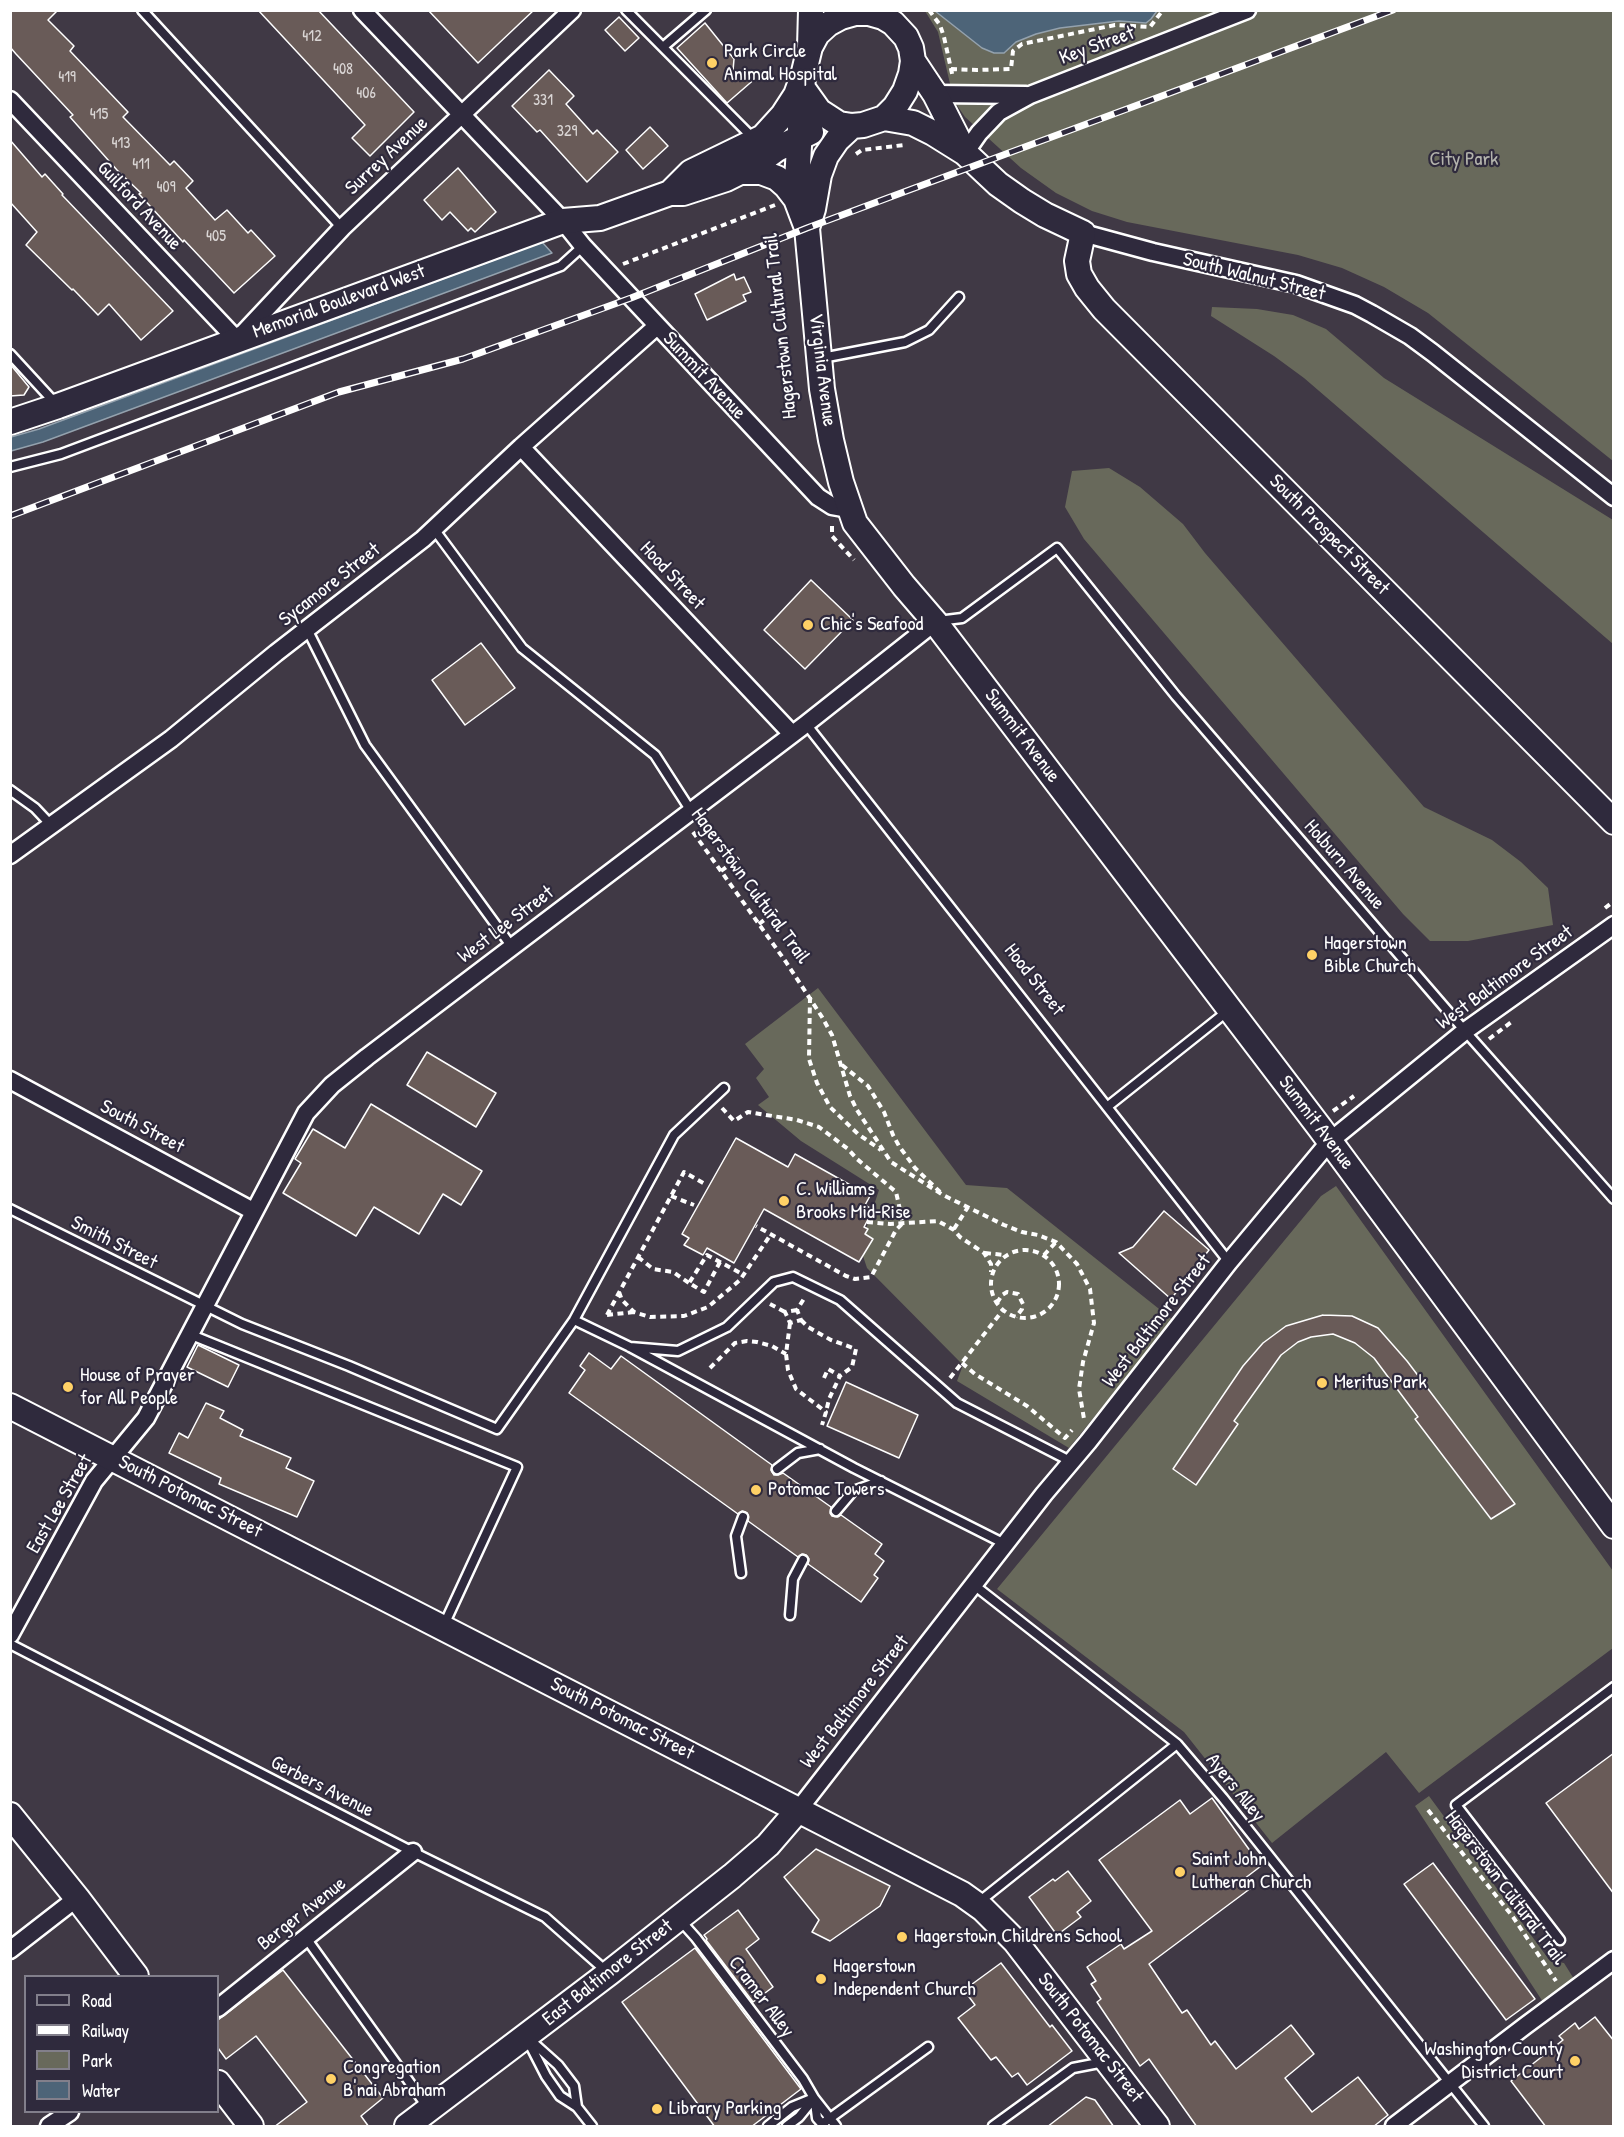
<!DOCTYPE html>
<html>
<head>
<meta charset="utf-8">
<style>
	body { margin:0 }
	#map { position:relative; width:1624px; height:2137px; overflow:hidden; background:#403945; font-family:"Patrick Hand",sans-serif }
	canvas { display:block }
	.frame { position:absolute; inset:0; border:12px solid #fff; pointer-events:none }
	.legend { position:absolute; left:24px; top:1975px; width:195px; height:138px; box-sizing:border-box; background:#2f2a3d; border:2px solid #827f8b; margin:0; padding:8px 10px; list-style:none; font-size:18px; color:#fff }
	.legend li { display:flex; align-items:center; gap:12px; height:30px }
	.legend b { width:30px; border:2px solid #827f8b }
</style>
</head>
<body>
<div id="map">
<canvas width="1624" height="2137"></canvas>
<div class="frame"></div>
<ul class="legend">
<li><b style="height:8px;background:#2f2a3d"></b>Road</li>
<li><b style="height:8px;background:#fff"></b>Railway</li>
<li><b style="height:16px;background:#68695b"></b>Park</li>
<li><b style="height:16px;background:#4d6478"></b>Water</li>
</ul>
</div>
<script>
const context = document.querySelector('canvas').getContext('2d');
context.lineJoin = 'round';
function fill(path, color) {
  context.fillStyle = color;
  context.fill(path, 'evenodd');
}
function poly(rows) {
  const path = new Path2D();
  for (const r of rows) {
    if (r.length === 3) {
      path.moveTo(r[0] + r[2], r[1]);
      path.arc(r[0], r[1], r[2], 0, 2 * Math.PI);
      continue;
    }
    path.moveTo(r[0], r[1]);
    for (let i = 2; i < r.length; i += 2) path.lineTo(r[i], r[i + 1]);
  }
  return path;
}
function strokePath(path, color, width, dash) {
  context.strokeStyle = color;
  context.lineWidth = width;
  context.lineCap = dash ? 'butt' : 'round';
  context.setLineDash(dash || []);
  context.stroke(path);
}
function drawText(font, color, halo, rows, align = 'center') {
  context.font = font + ' "Patrick Hand",sans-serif';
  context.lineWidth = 4.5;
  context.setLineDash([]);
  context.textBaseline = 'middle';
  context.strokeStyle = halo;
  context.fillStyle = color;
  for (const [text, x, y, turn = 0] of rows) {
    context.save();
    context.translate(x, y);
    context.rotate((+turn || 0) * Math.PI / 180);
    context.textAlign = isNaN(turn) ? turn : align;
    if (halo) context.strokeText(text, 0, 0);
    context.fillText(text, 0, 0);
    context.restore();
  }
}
fill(poly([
	[925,11,1613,11,1613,461,1428,313,1384,287,1342,268,1298,255,1127,222,1092,211,1056,193,1021,168,965,117,954,101,938,32],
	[1212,307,1257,309,1293,315,1326,329,1384,378,1613,520,1613,644,1304,378,1274,356,1211,316],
	[1109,468,1140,487,1183,524,1205,553,1424,807,1492,840,1521,862,1548,888,1553,925,1468,941,1430,941,1403,914,1084,539,1065,507,1072,471],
	[818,988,966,1185,1007,1188,1173,1320,1069,1448,957,1381,963,1365,867,1268,860,1247,879,1190,801,1141,758,1105,769,1097,756,1078,764,1069,745,1044],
	[1336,1186,1613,1571,1613,1648,1419,1793,1386,1752,1272,1843,1184,1732,997,1589,1321,1196],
	[1429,1796,1550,1961,1564,1963,1574,1979,1543,2002,1415,1806]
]), '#68695b');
const water = poly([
	[935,11,1157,11,1151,19,1146,23,1119,21,1060,28,1036,34,1016,42,1004,53,994,53,982,48,935,11],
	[542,242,552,253,43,442,11,451,11,437,39,429,542,242]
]);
fill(water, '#4d6478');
strokePath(water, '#94a2ae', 1.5);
const building = poly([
	[10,10,58,10,48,20,74,46,70,51,128,112,123,117,170,165,174,161,193,181,186,188,215,220,227,210,248,233,251,230,275,256,234,293,184,240,183,242,139,194,141,193,117,170,70,117,73,115,16,54,10,47,10,10],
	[258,10,318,10,414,112,370,156,352,138,365,125,258,10],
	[428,10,534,10,478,63,428,10],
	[619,17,639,38,625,51,605,30,619,17],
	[705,23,734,59,733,71,757,77,727,103,677,48,705,23],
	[549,70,574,96,566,104,593,134,597,130,618,152,587,182,540,130,537,132,512,106,549,70],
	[650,127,668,146,643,169,626,150,650,127],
	[10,140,42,177,45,174,63,194,62,195,173,311,141,340,109,304,98,315,73,289,72,290,26,245,37,232,10,202,10,140],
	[458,168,496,212,475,232,471,228,468,231,450,212,442,220,424,200,458,168],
	[734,274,736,280,744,277,751,292,743,295,746,301,707,320,695,294,734,274],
	[10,364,29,387,24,395,10,396,10,364],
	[811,580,853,620,805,669,764,630,811,580],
	[481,643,515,688,465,725,432,680,481,643],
	[427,1052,496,1093,476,1127,407,1085,427,1052],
	[371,1104,482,1171,461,1205,443,1194,419,1234,374,1207,356,1236,283,1193,301,1163,295,1159,313,1129,345,1148,371,1104],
	[736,1138,788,1167,795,1154,870,1196,865,1205,873,1210,864,1227,868,1229,865,1234,873,1239,859,1262,764,1209,734,1263,707,1248,703,1255,684,1245,689,1238,682,1234,736,1138],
	[1164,1211,1209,1250,1171,1299,1119,1253,1133,1247,1164,1211],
	[1323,1315,1352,1316,1378,1328,1407,1361,1515,1504,1491,1519,1415,1419,1418,1417,1374,1358,1355,1343,1333,1334,1311,1337,1298,1342,1281,1355,1234,1421,1238,1424,1196,1485,1173,1469,1243,1366,1263,1343,1286,1326,1323,1315],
	[198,1345,239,1365,228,1387,187,1367,198,1345],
	[589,1353,611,1369,621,1356,772,1465,771,1470,774,1475,778,1475,783,1473,831,1507,830,1513,832,1516,838,1517,841,1515,882,1544,875,1554,884,1561,874,1575,878,1578,861,1602,808,1564,809,1559,806,1555,802,1554,798,1557,748,1521,747,1513,742,1511,738,1514,569,1393,585,1370,580,1366,589,1353],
	[846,1382,918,1415,899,1458,827,1426,846,1382],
	[206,1403,224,1411,220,1418,243,1430,240,1436,291,1458,286,1468,314,1481,297,1517,219,1484,221,1478,169,1453,179,1433,188,1438,206,1403],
	[1614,1753,1614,1894,1546,1803,1614,1753],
	[1212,1798,1261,1866,1244,1879,1251,1888,1149,1964,1182,2013,1187,2010,1211,2045,1215,2041,1236,2069,1291,2025,1314,2054,1285,2078,1312,2112,1358,2077,1388,2115,1373,2127,1197,2127,1149,2059,1140,2066,1097,2002,1101,1999,1091,1984,1096,1981,1087,1967,1121,1944,1124,1949,1152,1931,1099,1860,1180,1800,1190,1814,1212,1798],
	[816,1849,890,1886,880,1906,830,1941,812,1932,819,1920,784,1877,816,1849],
	[1433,1863,1535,1999,1506,2020,1404,1884,1433,1863],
	[1068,1871,1091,1901,1077,1912,1081,1917,1057,1935,1029,1897,1053,1879,1055,1881,1068,1871],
	[738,1910,759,1939,746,1949,773,1987,753,2002,706,1940,707,1939,704,1935,738,1910],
	[695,1948,801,2089,751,2127,715,2127,622,2002,695,1948],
	[1001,1963,1050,2027,1052,2025,1072,2051,1027,2085,1018,2073,1012,2077,996,2057,991,2060,958,2018,975,2005,964,1990,1001,1963],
	[283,1970,383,2098,361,2116,369,2127,274,2127,307,2102,256,2036,226,2059,218,2048,218,2020,283,1970],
	[1595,2017,1614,2041,1614,2127,1546,2127,1511,2081,1563,2040,1559,2036,1575,2023,1579,2029,1595,2017],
	[1086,2097,1095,2100,1114,2127,1047,2127,1086,2097]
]);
fill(building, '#695b58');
strokePath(building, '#fff', 1.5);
const lane = poly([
	[142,10,342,228],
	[626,10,748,133,752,139],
	[663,47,706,10],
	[10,354,56,404],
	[822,358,905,342,929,330,959,297],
	[10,467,61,454,561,266,583,246],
	[434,529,522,648,655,755,691,811],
	[938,621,962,618,1057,548,1176,696,1465,1031,1614,1199],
	[307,629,365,745,512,947],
	[806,724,1229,1262],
	[10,790,35,808,51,825],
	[1107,1107,1229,1010],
	[10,1209,242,1324,349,1366,497,1429,574,1320,674,1135,724,1088],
	[574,1320,630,1347,854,1468,1005,1544],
	[189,1334,517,1467,443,1627],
	[630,1347,678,1351,727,1327,774,1282,793,1277,840,1300,957,1403,1072,1462],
	[777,1469,798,1453,820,1449],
	[836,1511,853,1491,881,1481],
	[741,1573,736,1536,743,1517],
	[974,1585,1177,1744,1223,1798,1484,2126],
	[790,1615,793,1579,803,1560],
	[10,1644,413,1852,545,1917,606,1971],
	[979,1902,1177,1744],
	[679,1919,696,1938,803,2079,814,2098,836,2126],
	[306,1938,428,2108],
	[1560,1940,1456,1805,1614,1687],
	[527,2039,546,2076,560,2096,577,2107,592,2126],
	[529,2039,558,2065,574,2086,577,2107],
	[815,2102,817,2118,824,2126],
	[822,2124,928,2047],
	[768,2126,792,2107,814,2098],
	[787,2126,799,2117,812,2101],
	[993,2126,1073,2068,1104,2062]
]);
const street = poly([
	[362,10,563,221,583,246,818,497,832,506,849,509],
	[935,94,1026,95],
	[10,100,237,340,342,228,572,10],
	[965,153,979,133,999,112,1030,95,1247,10],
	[1083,233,1153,252,1296,284,1355,305,1372,314,1410,336,1433,353,1614,497],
	[521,447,792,734],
	[10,855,171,739,276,653,423,539,521,447,657,326],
	[10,1080,253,1211],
	[10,1635,94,1481,146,1418,306,1113,332,1085,367,1057,806,724,935,622],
	[799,1809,1044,1494,1088,1442,1229,1262,1330,1141,1465,1031,1614,925],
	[10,1950,77,1898],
	[218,2008,413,1852],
	[49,2126,70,2112],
	[1394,2126,1525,2026,1614,1960]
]);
const secondary = poly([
	[810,47,811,10],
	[913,61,935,94,965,153],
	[804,90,819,111,839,124,852,126,863,125,884,118,895,107,905,91,911,74,913,61,911,48,906,37,893,23,883,17,869,13,855,13,841,17,828,24,817,34,810,47,803,76,796,199,807,228,822,389,831,440,841,482,855,523,904,586,935,622,1320,1128,1614,1526],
	[884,118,913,123,933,133,965,153,998,184,1022,201,1045,215,1083,233,1077,261,1079,274,1087,288,1104,309,1614,822],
	[741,172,761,172,777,178,786,186,796,199],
	[670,193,691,172,763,137,783,115,796,95,800,84],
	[807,228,813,209,819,175,826,156,837,140,852,126],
	[10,422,58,406,563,221,600,218,670,193,683,193,726,179,756,164,777,149,811,132],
	[10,1406,962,1894,983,1909,1015,1941,1157,2126],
	[10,1815,77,1898,136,1976],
	[218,2083,251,2126],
	[407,2126,609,1973,732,1876,768,1845,799,1809]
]);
strokePath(lane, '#fff', 13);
strokePath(street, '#fff', 21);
strokePath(secondary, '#fff', 28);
strokePath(poly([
	[929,10,940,25,944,37,953,78],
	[951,69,977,70,1011,69,1013,51,1022,44,1115,25,1150,27,1163,10],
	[856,154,862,150,904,145],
	[623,264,775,205],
	[832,526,832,536,854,560],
	[693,832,786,962,822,1017,832,1035,850,1096,857,1110,891,1162,943,1195,1004,1225,1022,1232,1038,1235,1056,1242,1077,1264,1090,1289,1094,1323,1083,1362,1079,1389,1084,1419],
	[721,871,739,858],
	[1605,908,1614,901],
	[759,924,777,910],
	[810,997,809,1059,817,1083,830,1107,858,1134,881,1150],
	[1489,1039,1514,1020],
	[842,1065,868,1086,884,1112,893,1135,899,1146,915,1168,940,1192],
	[722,1108,734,1121,748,1112,797,1120,819,1127,848,1149,857,1159,896,1192,903,1223,896,1230,871,1277,855,1279,846,1276,756,1226],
	[1333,1111,1354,1096],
	[671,1196,694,1205],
	[867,1222,890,1224,938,1221,954,1230,960,1237,984,1253,991,1264,991,1272],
	[954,1229,968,1207],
	[1025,1284,34],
	[985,1253,1004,1255],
	[1044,1255,1056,1242],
	[638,1257,653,1269,673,1272,689,1283],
	[720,1262,704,1292,689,1283,707,1255,744,1275],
	[619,1292,622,1300,634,1312,650,1317,684,1316,708,1307,740,1280,771,1234],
	[997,1303,1002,1295,1007,1292,1018,1294,1023,1304,1022,1309,1016,1317],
	[770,1304,785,1312],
	[797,1310,785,1312,790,1323,801,1320,797,1310,805,1297],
	[607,1315,684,1172,705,1184],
	[607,1315,634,1312],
	[801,1320,808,1327,831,1340,856,1349,852,1367,840,1376],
	[790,1323,786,1354,788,1370,796,1389,826,1412,822,1425],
	[962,1363,975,1374,1027,1406,1065,1438,1072,1430],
	[710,1368,735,1343,747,1341,757,1342,772,1346,786,1354],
	[824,1378,828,1369,840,1376,829,1399,826,1412],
	[950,1378,1003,1310],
	[1428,1810,1513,1917,1556,1981]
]), '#fff', 4, [6, 4.5]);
strokePath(lane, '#2f2a3d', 8);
strokePath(street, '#2f2a3d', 16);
strokePath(secondary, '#2f2a3d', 24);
const rail = poly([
	[10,516,339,392,463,359,631,298,807,228,1393,10]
]);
strokePath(rail, '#fff', 7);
strokePath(rail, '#2f2a3d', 4.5, [14]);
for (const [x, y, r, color] of [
	[712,63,6,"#ffd166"],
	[808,625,6,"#ffd166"],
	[1312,955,6,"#ffd166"],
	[784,1201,6,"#ffd166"],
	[1322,1383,6,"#ffd166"],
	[68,1387,6,"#ffd166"],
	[756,1490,6,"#ffd166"],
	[1180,1872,6,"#ffd166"],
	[902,1937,6,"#ffd166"],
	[821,1979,6,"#ffd166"],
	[1575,2061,6,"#ffd166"],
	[331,2079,6,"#ffd166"],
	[657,2109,6,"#ffd166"]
]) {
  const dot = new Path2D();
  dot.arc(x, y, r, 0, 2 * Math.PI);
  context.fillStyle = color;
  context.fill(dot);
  strokePath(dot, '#2f2a3d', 2);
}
drawText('16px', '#dad6d5', null, [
	["412",312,37],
	["408",343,70],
	["419",67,78],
	["406",366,94],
	["331",543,101],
	["415",99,115],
	["329",567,132],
	["413",121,144],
	["411",141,165],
	["409",166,188],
	["405",216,237]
]);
drawText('20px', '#fff', '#2f2a3d', [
	["Key Street",1097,46,-20],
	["Surrey Avenue",387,156,-43],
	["Guilford Avenue",139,206,47],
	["South Walnut Street",1254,277,14],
	["Memorial Boulevard West",339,302,-20],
	["Hagerstown Cultural Trail",781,326,-96],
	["Virginia Avenue",822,370,83],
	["Summit Avenue",704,376,47],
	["South Prospect Street",1329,535,45],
	["Hood Street",672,576,47],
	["Sycamore Street",330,585,-38],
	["Summit Avenue",1022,736,53],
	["Holburn Avenue",1344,865,49],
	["Hagerstown Cultural Trail",750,886,54],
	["West Lee Street",506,925,-37],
	["West Baltimore Street",1505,978,-36],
	["Hood Street",1034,980,52],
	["Summit Avenue",1316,1123,53],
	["South Street",142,1127,28],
	["Smith Street",114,1243,27],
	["West Baltimore Street",1157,1321,-52],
	["South Potomac Street",190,1497,27],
	["East Lee Street",60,1504,-60],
	["West Baltimore Street",855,1702,-52],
	["South Potomac Street",622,1719,27],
	["Gerbers Avenue",322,1787,27],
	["Ayers Alley",1235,1788,51],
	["Hagerstown Cultural Trail",1505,1888,53],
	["Berger Avenue",302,1914,-38],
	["East Baltimore Street",608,1973,-38],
	["Cramer Alley",761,1997,53],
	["South Potomac Street",1090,2038,52]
]);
drawText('20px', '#fff', '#2f2a3d', [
	["Park Circle",724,52],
	["Animal Hospital",724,75],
	["Chic's Seafood",820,625],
	["Hagerstown",1324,944],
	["Bible Church",1324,967],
	["C. Williams",796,1190],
	["Brooks Mid‐Rise",796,1213],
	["House of Prayer",80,1376],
	["for All People",80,1399],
	["Meritus Park",1334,1383],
	["Potomac Towers",768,1490],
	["Saint John",1192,1860],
	["Lutheran Church",1192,1883],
	["Hagerstown Childrens School",914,1937],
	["Hagerstown",833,1967],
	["Independent Church",833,1990],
	["Washington County",1563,2050,"right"],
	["District Court",1563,2073,"right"],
	["Congregation",343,2068],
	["B'nai Abraham",343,2091],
	["Library Parking",669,2109]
], 'left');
drawText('20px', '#b4b4ad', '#2f2a3d', [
	["City Park",1464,160]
]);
</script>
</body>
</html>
